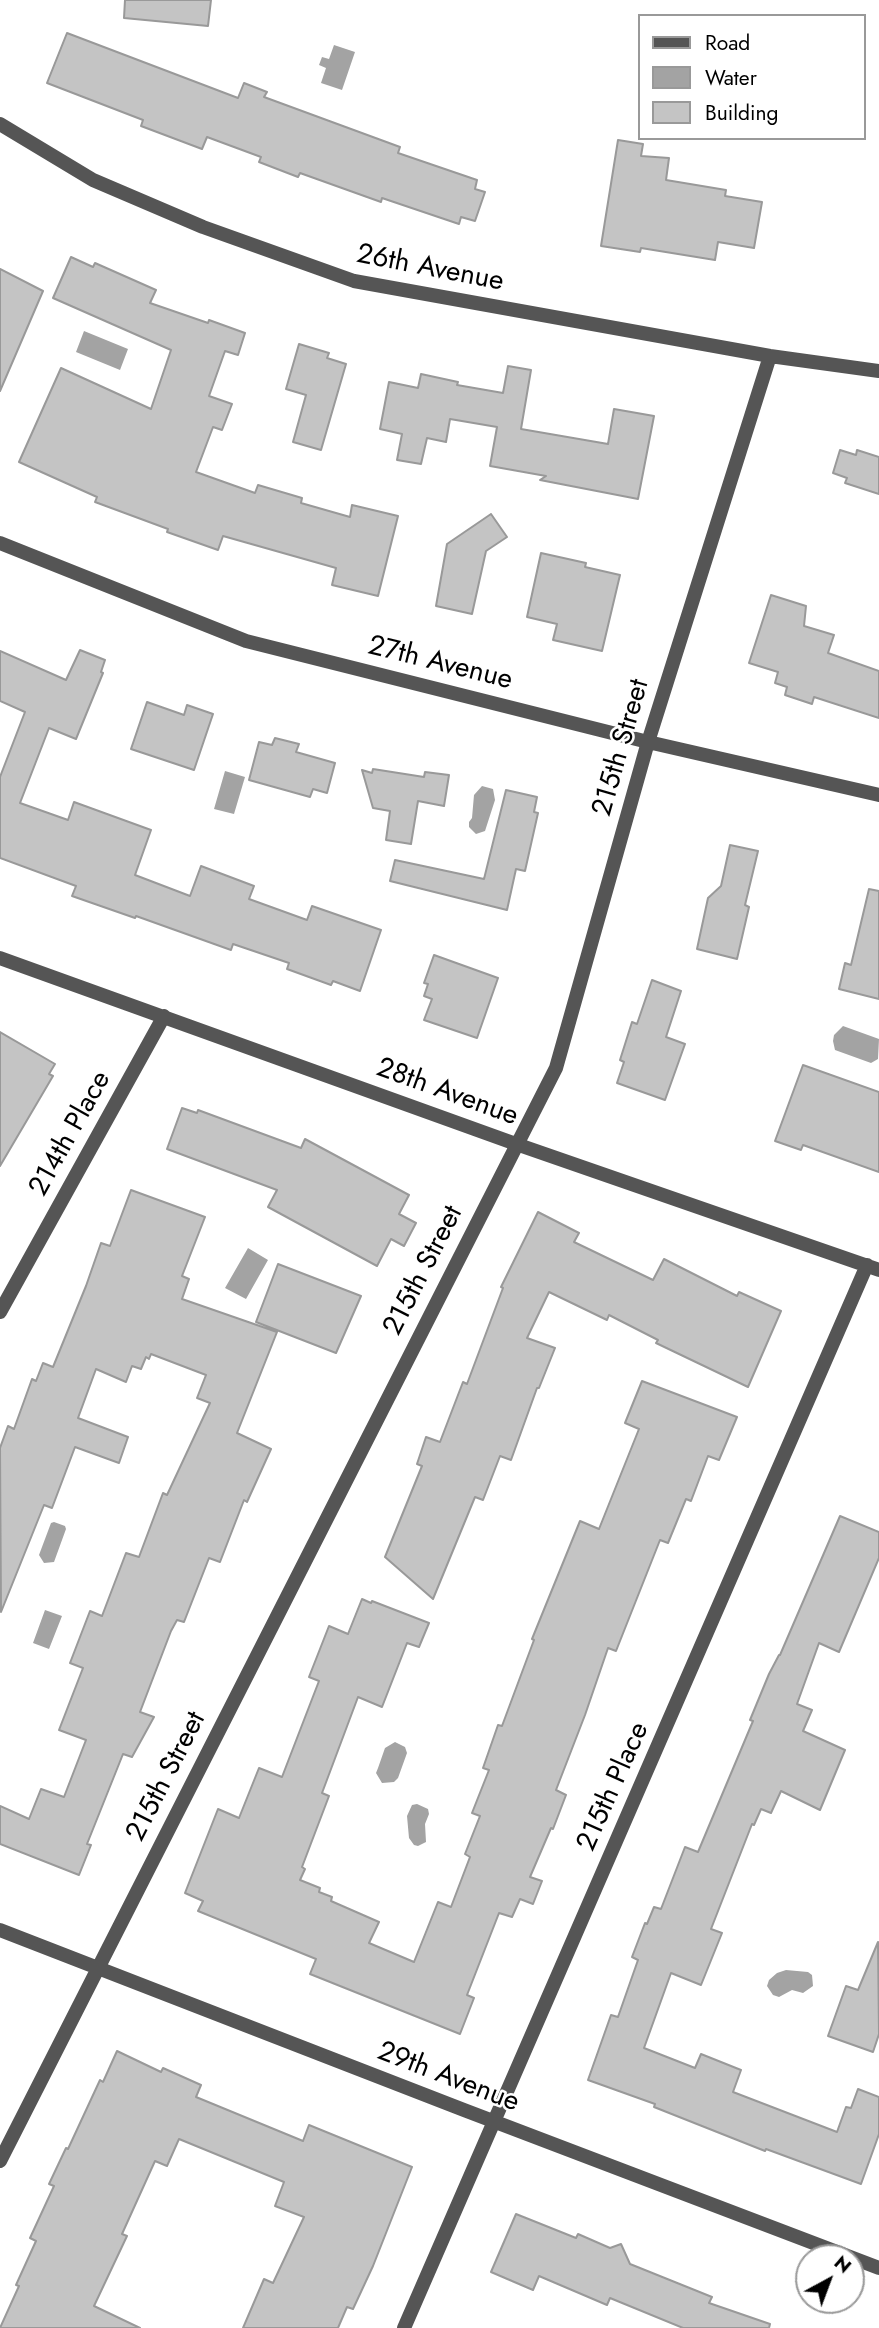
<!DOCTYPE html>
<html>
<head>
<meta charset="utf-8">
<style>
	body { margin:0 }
	#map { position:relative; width:879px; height:2328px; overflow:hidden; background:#fff; font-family:Jost,sans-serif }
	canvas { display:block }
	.legend { position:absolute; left:638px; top:14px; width:228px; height:126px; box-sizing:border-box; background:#fff; border:2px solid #999; margin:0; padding:9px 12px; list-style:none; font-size:21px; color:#000 }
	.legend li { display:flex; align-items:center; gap:14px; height:35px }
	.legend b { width:35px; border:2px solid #999 }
	.north { position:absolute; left:795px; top:2244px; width:70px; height:70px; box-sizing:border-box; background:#fff; border:2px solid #999; border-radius:50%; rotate:41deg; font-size:19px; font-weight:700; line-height:28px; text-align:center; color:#000 }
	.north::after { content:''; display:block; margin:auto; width:24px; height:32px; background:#000; clip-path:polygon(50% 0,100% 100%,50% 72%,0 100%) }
</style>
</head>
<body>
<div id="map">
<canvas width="879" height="2328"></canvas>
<ul class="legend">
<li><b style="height:9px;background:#555"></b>Road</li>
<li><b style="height:19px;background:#a3a3a3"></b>Water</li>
<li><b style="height:19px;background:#c4c4c4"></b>Building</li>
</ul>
<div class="north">N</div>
</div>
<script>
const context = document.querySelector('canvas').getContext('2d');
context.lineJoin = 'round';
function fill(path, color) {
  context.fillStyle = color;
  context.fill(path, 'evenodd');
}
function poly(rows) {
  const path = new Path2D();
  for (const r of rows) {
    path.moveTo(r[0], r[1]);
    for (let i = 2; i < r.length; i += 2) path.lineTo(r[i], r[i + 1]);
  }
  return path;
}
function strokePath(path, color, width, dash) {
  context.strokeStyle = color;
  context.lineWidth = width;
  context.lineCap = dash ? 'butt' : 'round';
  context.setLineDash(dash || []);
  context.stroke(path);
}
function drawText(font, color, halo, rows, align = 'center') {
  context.font = font + ' Jost,sans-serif';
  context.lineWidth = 5;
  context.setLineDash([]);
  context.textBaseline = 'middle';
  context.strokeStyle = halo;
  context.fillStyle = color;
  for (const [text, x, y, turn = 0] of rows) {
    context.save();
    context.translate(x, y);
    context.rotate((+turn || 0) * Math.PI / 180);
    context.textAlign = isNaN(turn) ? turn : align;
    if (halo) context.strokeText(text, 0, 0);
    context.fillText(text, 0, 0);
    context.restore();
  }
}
fill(poly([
	[334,45,355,52,342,90,321,83,326,68,319,65,322,57,329,59],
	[84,331,128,349,120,370,76,352],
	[225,771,245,777,234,814,214,809],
	[482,786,493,789,495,800,485,831,476,834,469,827,469,822,472,818,474,795],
	[843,1026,879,1039,878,1059,871,1063,835,1050,833,1041,834,1035],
	[248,1248,268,1260,246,1299,225,1288],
	[54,1522,65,1526,66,1529,54,1562,44,1563,39,1555,51,1523],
	[45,1610,62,1616,49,1649,33,1643],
	[395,1742,405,1747,407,1753,398,1778,394,1782,382,1783,376,1773,378,1768,385,1748],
	[417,1804,428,1809,429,1814,425,1824,426,1842,418,1846,414,1845,409,1838,407,1816,412,1805],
	[786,1970,808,1972,812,1975,813,1986,803,1993,792,1990,779,1997,773,1995,767,1986,769,1980,777,1973]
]), '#a3a3a3');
const building = poly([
	[125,0,211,0,208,26,124,18,125,0],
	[67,33,238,98,244,83,267,92,264,97,400,147,398,153,477,180,475,189,485,192,475,221,461,217,459,224,382,198,381,202,300,173,298,177,259,162,261,157,207,137,202,149,141,126,143,120,47,83,67,33],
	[618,140,643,144,641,156,669,158,666,180,726,190,725,196,762,202,754,248,718,242,715,260,641,248,640,252,601,246,618,140],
	[71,257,93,267,95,263,156,290,150,303,208,323,209,320,245,333,238,355,225,351,209,396,232,404,222,430,213,427,196,472,255,493,258,485,302,498,301,503,350,517,352,505,398,516,378,596,332,585,336,568,223,536,218,550,167,532,168,529,95,502,97,497,19,462,61,368,151,409,171,350,53,298,71,257],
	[0,269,43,291,0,391,0,269],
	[299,344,329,353,327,358,346,364,321,450,293,442,306,395,286,389,299,344],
	[508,366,531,370,521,429,608,444,614,409,654,416,638,499,540,480,546,476,490,466,497,427,450,419,446,442,427,438,421,464,397,460,402,434,380,429,389,382,418,388,421,374,458,382,457,385,503,393,508,366],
	[840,450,856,455,857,450,879,457,879,494,845,483,847,478,833,473,840,450],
	[491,514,507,537,486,551,472,614,436,606,447,544,491,514],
	[541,553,586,563,585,567,620,575,602,651,553,640,557,624,527,617,541,553],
	[771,595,806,606,804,626,834,635,828,653,879,671,879,718,814,697,812,704,785,695,787,687,775,683,778,672,749,663,771,595],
	[80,650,105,660,101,672,103,673,76,739,49,728,20,803,68,820,74,802,151,830,135,875,190,896,201,866,254,886,249,899,307,920,312,906,381,930,360,991,333,981,331,985,287,969,289,963,233,944,231,950,136,916,135,918,72,896,76,886,0,858,0,777,25,712,0,701,0,651,66,680,80,650],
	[147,702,184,715,187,705,213,714,194,770,131,749,147,702],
	[275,738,299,744,296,752,335,763,327,793,313,789,310,797,249,780,259,742,272,745,275,738],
	[373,769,424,777,425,772,449,775,444,806,418,801,411,844,386,840,390,811,373,808,362,770,372,773,373,769],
	[506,790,537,797,534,812,538,813,525,871,516,869,507,910,390,881,395,860,484,879,506,790],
	[730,845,758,851,745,905,749,907,737,959,697,949,708,898,721,886,730,845],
	[869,889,879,891,879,999,839,989,845,963,851,965,869,889],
	[434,955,498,978,477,1038,424,1020,432,999,424,996,428,984,424,983,434,955],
	[652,980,681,991,666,1037,685,1044,665,1100,617,1083,624,1062,620,1060,632,1022,637,1024,652,980],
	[0,1032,55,1064,49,1074,53,1076,0,1166,0,1032],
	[803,1065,879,1092,879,1172,803,1145,801,1150,775,1141,803,1065],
	[182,1108,197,1113,198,1110,301,1148,305,1139,409,1195,399,1214,416,1223,404,1246,391,1239,377,1266,268,1207,277,1190,167,1149,182,1108],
	[131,1190,205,1217,182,1276,189,1279,182,1299,277,1332,237,1433,271,1449,247,1502,244,1500,220,1562,209,1558,184,1622,177,1620,171,1631,140,1712,154,1717,132,1757,123,1754,87,1844,91,1845,79,1875,0,1844,0,1806,29,1819,41,1789,64,1797,86,1740,59,1730,83,1668,70,1663,90,1611,102,1616,126,1553,139,1557,163,1493,167,1495,210,1403,197,1398,206,1375,151,1354,149,1359,146,1357,141,1369,132,1366,126,1382,96,1369,78,1418,128,1437,119,1463,75,1447,52,1508,44,1505,1,1612,0,1448,8,1426,14,1429,32,1379,36,1381,43,1363,53,1367,86,1286,101,1243,110,1246,131,1190],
	[538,1212,579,1233,574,1242,653,1280,664,1259,737,1296,739,1292,781,1311,748,1387,656,1343,658,1340,609,1315,607,1320,549,1292,527,1338,555,1348,539,1388,537,1388,511,1460,500,1456,483,1500,475,1497,433,1599,385,1557,422,1466,417,1464,426,1437,440,1442,463,1382,467,1384,503,1288,501,1287,538,1212],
	[278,1264,361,1296,336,1353,256,1322,278,1264],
	[642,1381,737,1417,719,1460,708,1456,691,1501,686,1499,668,1543,660,1540,616,1651,608,1648,585,1715,556,1790,566,1795,553,1829,551,1828,530,1877,542,1881,533,1904,520,1899,512,1917,499,1913,467,1995,474,1998,460,2034,310,1974,316,1959,198,1911,203,1901,185,1893,218,1809,239,1818,259,1768,282,1777,319,1681,309,1677,329,1626,348,1634,362,1599,371,1603,372,1601,429,1623,419,1647,407,1643,382,1707,358,1697,322,1793,329,1796,302,1867,305,1869,300,1880,320,1888,319,1892,332,1897,331,1901,379,1922,369,1943,414,1962,438,1902,451,1907,470,1857,465,1854,480,1816,472,1813,489,1770,483,1768,498,1725,502,1726,534,1640,532,1639,580,1521,599,1529,639,1429,625,1423,642,1381],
	[840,1516,879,1532,879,1558,839,1652,819,1643,797,1704,812,1710,803,1731,845,1750,820,1810,781,1791,771,1813,761,1809,754,1825,752,1824,711,1929,722,1933,701,1985,671,1973,644,2048,695,2068,701,2054,741,2070,733,2092,837,2132,846,2107,851,2108,858,2089,879,2097,879,2134,861,2184,766,2149,765,2151,654,2107,655,2104,588,2080,611,2015,618,2017,638,1960,632,1957,645,1923,647,1924,654,1907,661,1909,685,1847,698,1852,753,1721,750,1720,769,1674,779,1655,780,1655,840,1516],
	[878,1942,879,2034,873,2052,828,2036,846,1986,858,1990,878,1942],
	[117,2051,161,2072,163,2068,201,2085,196,2097,303,2141,309,2125,412,2167,373,2266,353,2309,347,2307,338,2328,243,2328,264,2279,273,2283,304,2217,275,2206,284,2182,179,2139,167,2166,155,2161,122,2234,127,2236,94,2306,140,2328,0,2328,19,2286,16,2285,36,2241,30,2238,54,2186,49,2184,66,2148,68,2149,100,2080,103,2082,117,2051],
	[516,2214,576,2238,578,2234,610,2248,621,2244,630,2264,712,2297,709,2303,770,2324,769,2328,683,2328,610,2298,607,2305,539,2276,533,2290,491,2272,516,2214]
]);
fill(building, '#c4c4c4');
strokePath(building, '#999', 2);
strokePath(poly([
	[0,124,93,180,203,227,354,281,770,356,879,371],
	[0,543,246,641,648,742,879,795],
	[0,958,516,1144,879,1270],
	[0,1312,164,1016],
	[0,1930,464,2110,879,2268],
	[0,2161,556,1068,648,742,770,356],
	[404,2328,867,1265]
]), '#555', 14);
drawText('28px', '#000', '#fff', [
	["26th Avenue",430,269,11],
	["27th Avenue",440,664,14],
	["215th Street",622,748,-74],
	["28th Avenue",447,1093,20],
	["214th Place",71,1134,-61],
	["215th Street",424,1271,-63],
	["215th Street",167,1777,-63],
	["215th Place",614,1787,-66],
	["29th Avenue",448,2078,21]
]);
</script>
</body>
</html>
